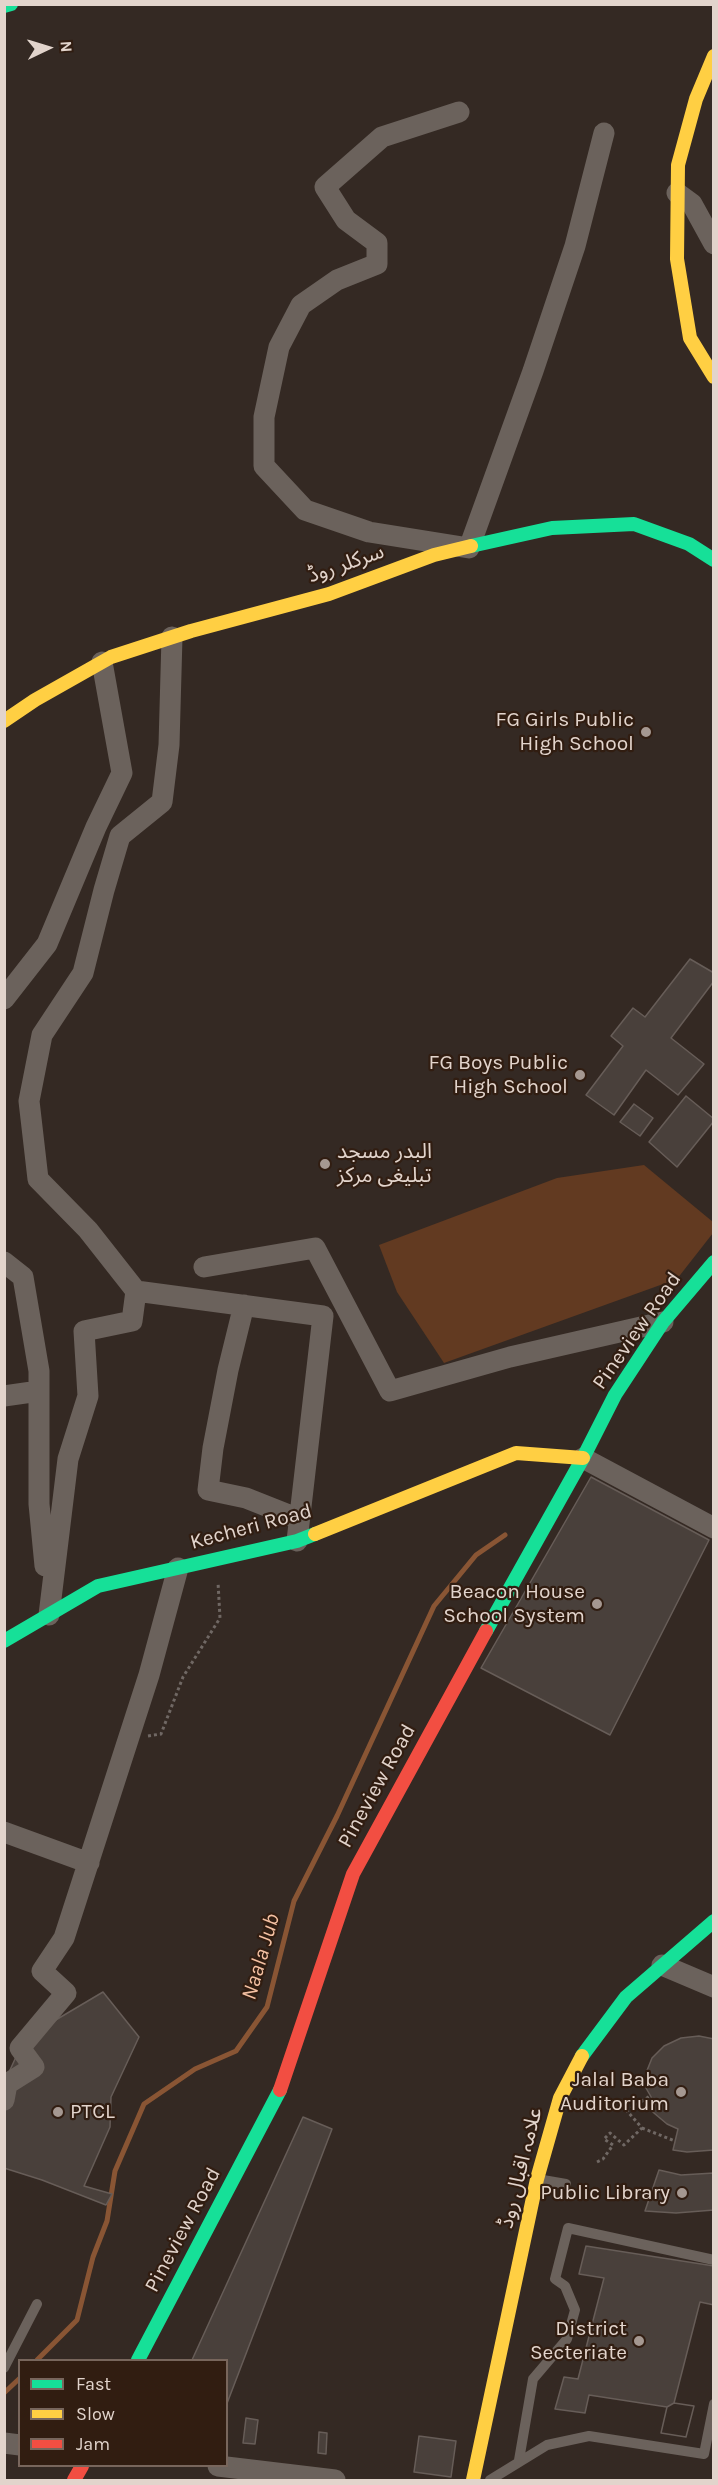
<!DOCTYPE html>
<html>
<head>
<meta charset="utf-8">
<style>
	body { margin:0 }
	#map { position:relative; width:718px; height:2485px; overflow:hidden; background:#342923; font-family:Karla,sans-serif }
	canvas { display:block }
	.frame { position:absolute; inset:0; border:6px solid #e2d4cc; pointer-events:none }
	.legend { position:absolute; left:18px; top:2359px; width:210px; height:108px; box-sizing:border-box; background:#311d11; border:2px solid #78665c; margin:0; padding:8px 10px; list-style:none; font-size:18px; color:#e2d4cc }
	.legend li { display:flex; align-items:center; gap:12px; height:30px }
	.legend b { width:30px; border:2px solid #78665c }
	.north { position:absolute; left:18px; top:18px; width:60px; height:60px; -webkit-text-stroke:4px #311d11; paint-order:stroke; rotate:86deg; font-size:16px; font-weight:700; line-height:24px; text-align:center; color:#e2d4cc }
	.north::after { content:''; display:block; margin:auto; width:21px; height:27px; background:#e2d4cc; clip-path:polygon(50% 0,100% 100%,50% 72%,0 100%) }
</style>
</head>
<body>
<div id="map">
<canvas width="718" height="2485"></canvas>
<div class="frame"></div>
<ul class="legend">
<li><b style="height:8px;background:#16e098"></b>Fast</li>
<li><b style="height:8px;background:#ffcf43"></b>Slow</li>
<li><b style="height:8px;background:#f24e42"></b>Jam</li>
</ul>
<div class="north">N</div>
</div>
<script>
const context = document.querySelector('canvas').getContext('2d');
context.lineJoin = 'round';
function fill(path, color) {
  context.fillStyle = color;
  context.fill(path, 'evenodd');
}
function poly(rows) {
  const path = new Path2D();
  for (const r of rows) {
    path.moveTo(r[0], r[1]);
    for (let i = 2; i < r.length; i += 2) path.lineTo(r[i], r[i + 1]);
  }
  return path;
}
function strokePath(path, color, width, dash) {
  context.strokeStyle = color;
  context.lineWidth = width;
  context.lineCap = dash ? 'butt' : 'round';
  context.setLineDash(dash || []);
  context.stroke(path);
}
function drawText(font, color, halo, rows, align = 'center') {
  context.font = font + ' Karla,"Noto Sans Arabic",sans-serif';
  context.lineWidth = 4.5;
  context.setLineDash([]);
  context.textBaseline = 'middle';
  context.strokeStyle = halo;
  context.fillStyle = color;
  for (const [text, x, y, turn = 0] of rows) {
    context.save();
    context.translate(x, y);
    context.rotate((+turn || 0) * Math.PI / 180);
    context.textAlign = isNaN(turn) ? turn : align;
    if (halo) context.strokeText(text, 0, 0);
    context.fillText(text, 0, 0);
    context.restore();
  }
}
fill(poly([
	[644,1165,713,1222,713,1233,677,1279,444,1363,397,1292,379,1245,557,1178]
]), '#623a21');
strokePath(poly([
	[37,2360,77,2320,93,2257,107,2221,115,2171,144,2104,195,2069,236,2051,267,2007,294,1901,337,1816,434,1606,476,1555,505,1535],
	[4,2393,20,2378]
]), '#895534', 5);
const building = poly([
	[690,959,714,973,714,981,671,1038,704,1064,678,1095,646,1070,614,1115,586,1095,623,1046,611,1036,633,1008,645,1017,690,959],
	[686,1096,714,1119,714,1121,677,1167,649,1142,686,1096],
	[634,1104,653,1118,640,1136,620,1122,634,1104],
	[591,1477,709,1540,610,1735,481,1668,591,1477],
	[103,1992,139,2037,111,2097,110,2127,84,2186,112,2194,106,2205,42,2180,4,2168,4,2083,21,2046,54,2021,103,1992],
	[699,2036,714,2039,714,2150,687,2152,673,2150,678,2129,667,2124,648,2108,654,2102,646,2088,646,2073,652,2058,664,2046,681,2038,699,2036],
	[303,2117,332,2129,226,2406,226,2360,192,2360,303,2117],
	[659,2170,681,2175,714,2173,714,2210,676,2213,645,2211,659,2170],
	[586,2246,714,2266,714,2305,700,2302,674,2403,694,2406,686,2437,661,2433,667,2407,589,2395,585,2413,555,2409,564,2377,578,2379,604,2278,579,2274,586,2246],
	[674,2403,694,2406,686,2437,661,2433,667,2407,674,2403],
	[246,2418,258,2420,255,2444,243,2443,246,2418],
	[319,2432,327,2433,326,2454,318,2453,319,2432],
	[419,2436,456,2441,451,2477,414,2472,419,2436]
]);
fill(building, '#49403b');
strokePath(building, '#675d58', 1.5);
strokePath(poly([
	[148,1736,161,1734,183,1677,220,1618,218,1582],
	[642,2128,675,2141],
	[597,2162,603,2159,613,2145,604,2139,610,2133,624,2145,642,2128,627,2111,650,2096]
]), '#706864', 3, [3, 3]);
strokePath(poly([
	[537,2179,566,2184],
	[4,2368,37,2304],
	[519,2460,533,2379,567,2339,575,2310,565,2286,555,2279,568,2228,714,2260],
	[490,2480,547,2445,589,2436,704,2454,714,2404]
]), '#6b625c', 10);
strokePath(poly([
	[459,112,382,137,325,187,346,220,377,243,377,264,337,280,301,305,279,347,264,417,264,466,305,510,369,532,469,548,533,371,575,246,604,133],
	[677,193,692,204,714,244],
	[172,637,169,745,162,802,120,836,104,890,83,973,42,1035,29,1101,38,1179,88,1230,136,1291,323,1316,297,1541],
	[4,999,47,944,96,827,122,773,102,662],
	[4,1262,23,1277,39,1371,39,1504,45,1566],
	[204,1267,315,1248,390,1391,510,1357,663,1322],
	[244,1305,228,1370,213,1448,208,1490,246,1498,299,1519],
	[4,1396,39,1391],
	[583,1458,714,1528],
	[49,1615,68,1459,88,1396,84,1331,132,1321,136,1291],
	[4,1832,89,1863],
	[662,1965,714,1987],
	[4,2100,7,2084,34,2067,20,2048,66,1993,42,1971,64,1938,149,1675,178,1568],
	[4,2443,20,2445],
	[218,2466,335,2480]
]), '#6b625c', 21);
strokePath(poly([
	[4,6,11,4],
	[471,546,552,528,634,524,689,544,714,560],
	[486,1631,583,1458,615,1395,663,1322,714,1262],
	[4,1641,98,1586,297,1541,315,1534],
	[582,2056,626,1997,714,1921],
	[138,2360,280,2090]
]), '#16e098', 14);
strokePath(poly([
	[714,56,696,99,678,165,677,259,690,338,714,377],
	[4,721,35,700,111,657,191,631,329,594,434,555,471,546],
	[315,1534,516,1453,583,1458],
	[473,2480,537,2179,560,2098,582,2056]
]), '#ffcf43', 14);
strokePath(poly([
	[280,2090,353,1874,486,1631],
	[74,2480,82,2466]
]), '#f24e42', 14);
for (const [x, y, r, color] of [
	[646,732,6,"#a59891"],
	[580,1075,6,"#a59891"],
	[325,1164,6,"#a59891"],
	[597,1604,6,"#a59891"],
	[681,2092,6,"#a59891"],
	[58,2112,6,"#a59891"],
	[682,2193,6,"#a59891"],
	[639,2341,6,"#a59891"]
]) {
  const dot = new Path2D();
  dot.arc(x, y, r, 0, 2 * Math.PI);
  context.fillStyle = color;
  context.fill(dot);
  strokePath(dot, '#311d11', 2);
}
drawText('21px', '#e2d4cc', '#311d11', [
	["سرکلر روڈ",346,564,-19],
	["Pineview Road",637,1331,-55],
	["Kecheri Road",251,1527,-15],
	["Pineview Road",377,1786,-61],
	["علامہ اقبال روڈ",521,2168,-76],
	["Pineview Road",183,2230,-62]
]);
drawText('21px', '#e2d4cc', '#311d11', [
	["FG Girls Public",634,720],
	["High School",634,744],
	["FG Boys Public",568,1063],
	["High School",568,1087],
	["البدر مسجد",337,1152,"left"],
	["تبلیغی مرکز",337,1176,"left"],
	["Beacon House",585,1592],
	["School System",585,1616],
	["Jalal Baba",669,2080],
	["Auditorium",669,2104],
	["PTCL",70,2112,"left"],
	["Public Library",670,2193],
	["District",627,2329],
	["Secteriate",627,2353]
], 'right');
drawText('italic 22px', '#f4c0a2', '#311d11', [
	["Naala Jub",261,1957,-74]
]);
</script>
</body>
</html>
